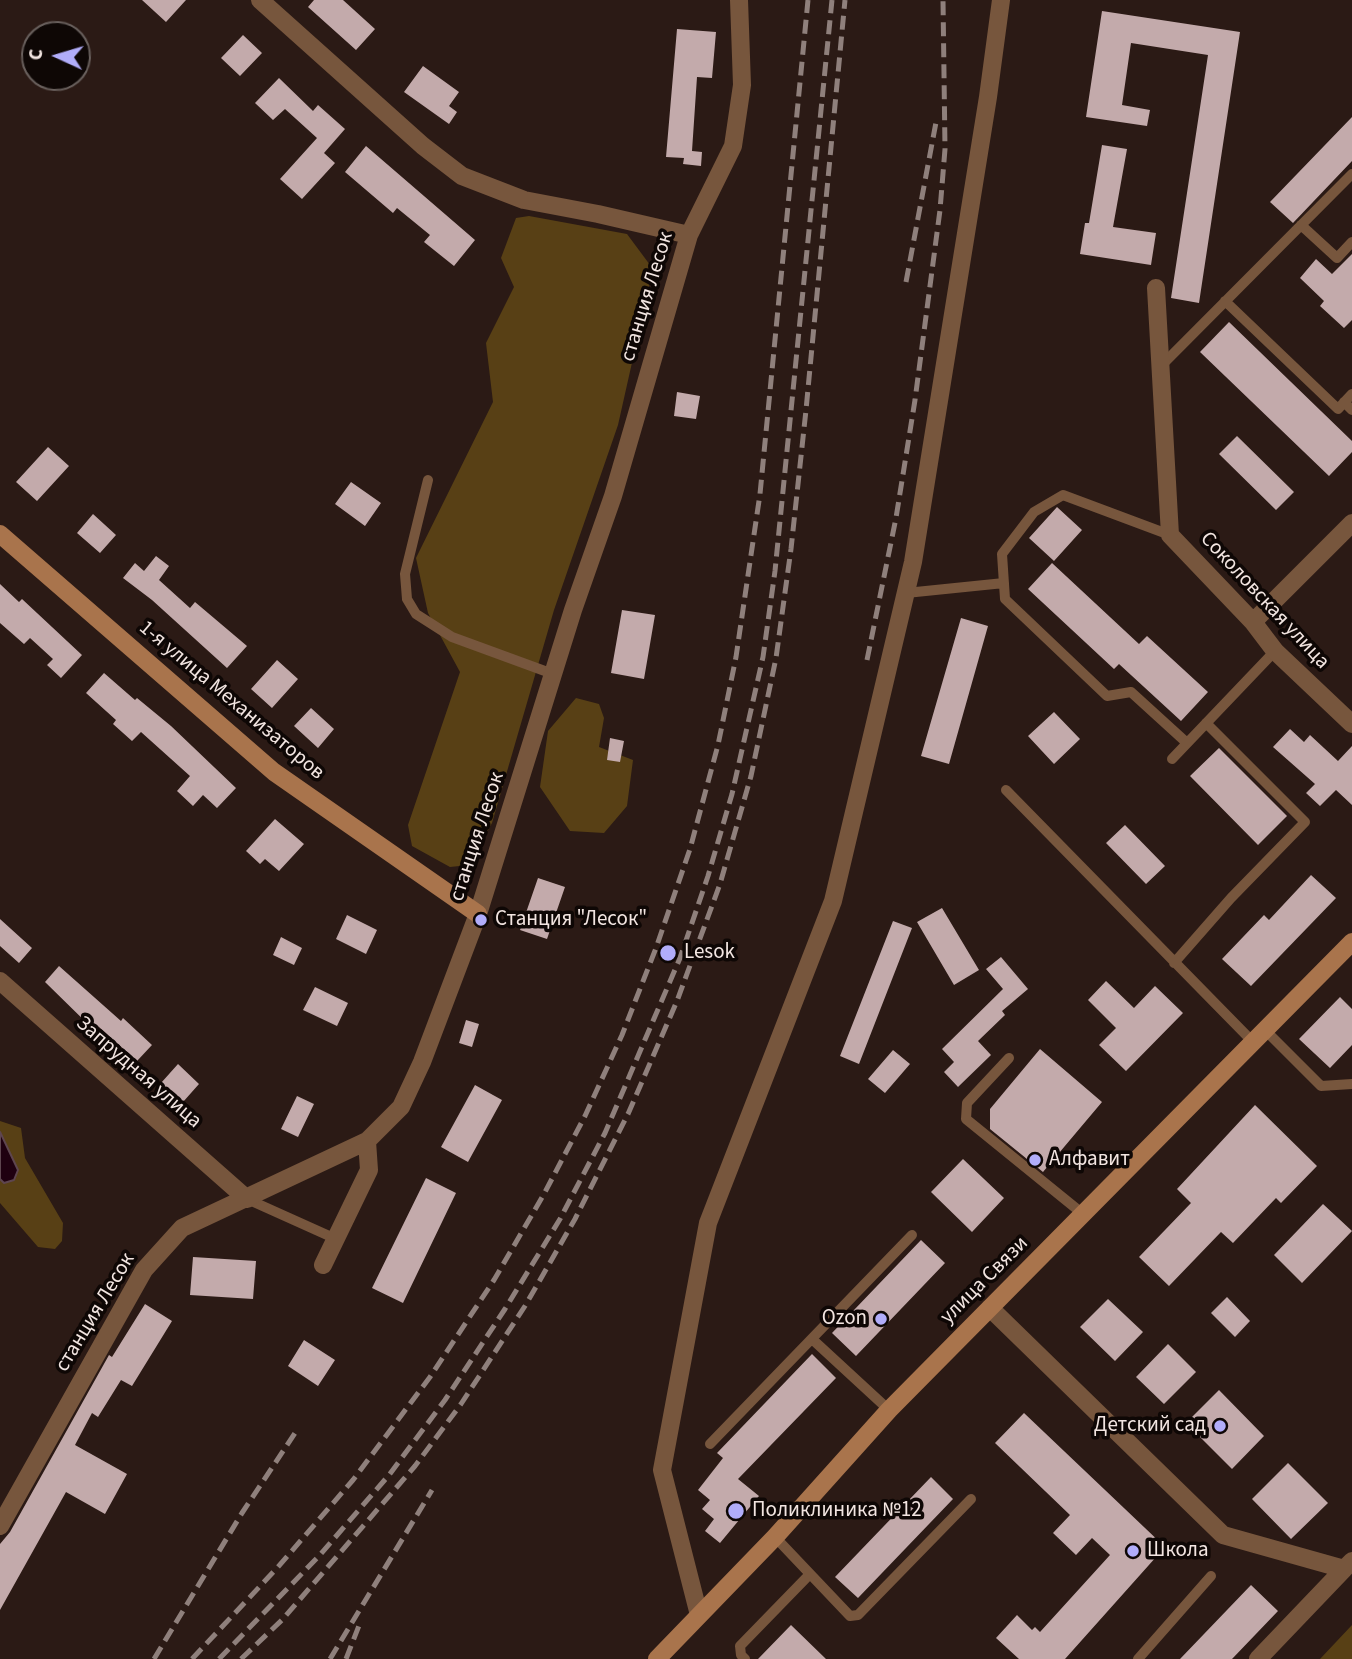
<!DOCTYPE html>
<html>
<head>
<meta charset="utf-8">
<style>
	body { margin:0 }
	#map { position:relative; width:1352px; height:1659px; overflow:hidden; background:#2b1a15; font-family:"Source Sans 3",sans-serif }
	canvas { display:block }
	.north { position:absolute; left:21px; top:21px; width:70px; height:70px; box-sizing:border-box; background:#0e0705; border:2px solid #69605d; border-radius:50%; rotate:274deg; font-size:19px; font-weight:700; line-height:28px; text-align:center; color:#f2e5e1 }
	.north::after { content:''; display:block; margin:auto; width:24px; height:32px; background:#b1adfa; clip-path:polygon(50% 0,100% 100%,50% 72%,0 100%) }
</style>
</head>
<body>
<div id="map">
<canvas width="1352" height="1659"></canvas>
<div class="north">С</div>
</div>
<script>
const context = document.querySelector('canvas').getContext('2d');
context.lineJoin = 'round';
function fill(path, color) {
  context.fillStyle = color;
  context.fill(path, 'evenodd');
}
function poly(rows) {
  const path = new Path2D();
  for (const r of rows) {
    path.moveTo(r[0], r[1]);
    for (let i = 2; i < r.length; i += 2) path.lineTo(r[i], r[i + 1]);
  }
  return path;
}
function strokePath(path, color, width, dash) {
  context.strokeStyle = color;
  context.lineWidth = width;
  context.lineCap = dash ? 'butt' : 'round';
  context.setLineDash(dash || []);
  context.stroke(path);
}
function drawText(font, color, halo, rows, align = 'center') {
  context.font = font + ' "Source Sans 3",sans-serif';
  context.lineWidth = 7;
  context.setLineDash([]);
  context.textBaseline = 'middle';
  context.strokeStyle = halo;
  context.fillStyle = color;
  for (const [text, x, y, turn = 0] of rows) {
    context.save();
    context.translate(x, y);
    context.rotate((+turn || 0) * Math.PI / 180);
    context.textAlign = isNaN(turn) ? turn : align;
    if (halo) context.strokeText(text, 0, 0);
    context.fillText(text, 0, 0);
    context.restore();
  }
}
fill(poly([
	[529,216,627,234,653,269,618,425,554,610,492,823,469,865,450,867,412,846,408,825,460,672,428,613,416,558,493,402,486,343,514,287,501,258,516,218],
	[576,698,599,704,604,718,599,747,633,760,627,806,604,833,570,831,540,787,548,731],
	[0,1121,21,1128,25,1158,63,1223,62,1241,55,1249,38,1247,0,1203,0,1179,4,1183,18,1170,0,1132],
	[1352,1625,1352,1659,1320,1659]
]), '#584015');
const water = poly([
	[0,1132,18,1170,14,1180,4,1183,0,1179,0,1132]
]);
fill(water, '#1f0010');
strokePath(water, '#5e454f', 2);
fill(poly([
	[142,0,186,0,166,22],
	[314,0,343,0,375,29,356,50,308,7],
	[1102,11,1240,32,1199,303,1171,298,1208,55,1131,43,1122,105,1150,110,1147,126,1086,117],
	[677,29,716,32,712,78,697,77,692,151,702,152,701,166,683,164,684,158,666,157],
	[243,35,262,53,240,76,221,58],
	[423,66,459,92,449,106,457,112,449,124,404,92],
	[279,78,313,111,318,105,345,129,324,153,335,163,302,199,280,179,317,138,285,109,273,120,255,103],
	[1352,117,1352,161,1293,223,1270,202],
	[1102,145,1127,149,1113,227,1156,233,1151,265,1080,254,1085,223,1089,223],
	[366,146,475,240,454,266,424,242,430,235,397,208,393,213,345,172],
	[1352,254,1352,320,1344,328,1320,306,1324,301,1300,278,1316,259,1332,274],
	[1229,322,1352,441,1352,452,1329,476,1200,352],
	[677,392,700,396,696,419,674,416],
	[1237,436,1294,492,1276,510,1219,454],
	[48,447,69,466,37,501,16,482],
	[351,482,381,503,365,526,335,504],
	[1057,507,1082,530,1054,561,1029,538],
	[93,514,116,535,100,553,77,533],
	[156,556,169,566,159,580,190,608,195,602,247,646,227,668,152,600,123,578,135,563,144,571],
	[1052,563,1139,644,1147,636,1208,692,1181,721,1119,664,1114,669,1028,589],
	[0,584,19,602,22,599,82,655,61,678,47,665,53,659,30,638,24,644,0,623],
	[622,610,655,615,644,679,611,673],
	[961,618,988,626,949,764,921,756],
	[277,660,298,679,272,708,251,689],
	[104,673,135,700,137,698,171,726,236,788,217,808,203,795,193,806,177,791,190,776,141,732,132,741,113,724,116,720,86,693],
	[311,708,334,729,318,748,294,726],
	[1054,712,1080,739,1054,764,1028,736],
	[1290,729,1304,742,1310,735,1338,761,1352,746,1352,805,1336,790,1320,806,1306,793,1315,784,1273,747],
	[610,738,624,741,620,762,607,760],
	[1219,748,1287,816,1258,845,1190,776],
	[275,819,304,844,279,871,265,859,260,864,246,851],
	[1125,825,1165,866,1146,884,1106,843],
	[1311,875,1336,898,1251,986,1222,959,1264,915,1269,920],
	[538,878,565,887,547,939,520,930],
	[942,908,979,970,954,985,917,922],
	[347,915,377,930,366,954,336,939],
	[0,919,32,948,19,963,0,946],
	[893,921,912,928,859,1064,840,1056],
	[281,937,302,948,294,965,273,955],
	[1001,957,1028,989,1002,1011,1005,1015,978,1041,991,1055,958,1087,944,1072,954,1062,942,1049,1003,989,986,969],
	[59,966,121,1021,123,1018,152,1045,137,1061,99,1027,95,1031,45,982],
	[1106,981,1134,1008,1155,986,1183,1013,1126,1071,1099,1045,1116,1028,1088,1000],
	[315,987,348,1003,337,1026,303,1010],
	[1340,997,1352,1009,1352,1045,1330,1068,1299,1039],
	[466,1020,479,1024,472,1047,459,1043],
	[1040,1049,1102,1102,1043,1172,990,1129,990,1109],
	[893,1050,910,1064,885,1093,868,1079],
	[178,1064,199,1084,183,1102,161,1083],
	[475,1085,502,1100,468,1162,441,1147],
	[297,1096,314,1104,298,1137,281,1129],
	[1255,1105,1317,1166,1281,1203,1276,1198,1233,1243,1221,1232,1169,1286,1139,1257,1191,1203,1177,1189],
	[963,1159,1004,1198,972,1232,931,1192],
	[426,1178,456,1193,403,1303,372,1288],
	[1323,1204,1352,1231,1302,1283,1274,1255],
	[921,1240,945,1263,856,1356,832,1333],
	[193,1257,256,1261,253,1299,190,1295],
	[1227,1297,1250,1321,1235,1337,1211,1313],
	[1108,1299,1143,1332,1115,1361,1080,1327],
	[145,1304,172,1321,132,1386,121,1380,98,1417,92,1413,75,1445,127,1474,105,1514,66,1492,0,1610,0,1544,10,1532,109,1355,112,1357],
	[304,1340,335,1360,318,1386,288,1366],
	[1168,1344,1196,1372,1164,1404,1136,1377],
	[812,1354,836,1378,738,1479,759,1496,720,1543,705,1531,714,1519,702,1509,710,1500,698,1490,723,1458,717,1453],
	[1219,1390,1264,1436,1232,1469,1186,1423],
	[1024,1413,1165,1547,1065,1659,1019,1659,996,1638,1017,1615,1032,1630,1035,1627,1040,1632,1110,1555,1092,1538,1076,1555,1053,1533,1070,1515,995,1443],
	[1288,1463,1328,1503,1291,1539,1252,1499],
	[931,1477,953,1499,858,1598,835,1577],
	[1251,1585,1278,1611,1232,1659,1180,1659],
	[791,1625,826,1659,758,1659]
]), '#c3aaab');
strokePath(poly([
	[1301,225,1337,258,1352,242],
	[1225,301,1338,409,1352,394],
	[1160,367,1352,174],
	[1344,402,1352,410],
	[428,480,405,574,407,599,416,614,452,637,553,674],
	[1170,535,1063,495,1034,512,1002,554,1005,599,1107,696,1131,692,1187,743],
	[906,593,1004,583],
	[1172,759,1275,651],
	[1006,790,1253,1042],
	[1174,963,1231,898,1305,822,1206,723],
	[1265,1030,1321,1086,1352,1084],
	[1009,1058,967,1103,966,1119,1083,1214],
	[247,1199,336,1239],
	[812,1339,889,1410],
	[710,1444,912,1235],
	[775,1537,850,1616,858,1615,971,1499],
	[745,1659,741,1655,740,1646,810,1574],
	[1138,1659,1211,1576]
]), '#77563d', 10);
strokePath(poly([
	[260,0,423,146,462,176,524,200,598,214,689,235],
	[1156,288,1170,535,1253,622,1275,651,1352,724],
	[1253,622,1352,523],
	[0,981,247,1199],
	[323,1265,369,1170,367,1141],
	[990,1308,1223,1535,1344,1569,1352,1561],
	[0,1526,144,1270,182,1228,367,1141,401,1107,422,1062,478,914,573,610,613,496,689,235,733,146,742,85,739,0],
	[699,1615,662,1470,708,1223,833,901,913,562,988,97,1001,0],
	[1258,1659,1344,1569]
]), '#77563d', 18);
strokePath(poly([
	[0,534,274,772,478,914],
	[657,1659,775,1537,889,1410,1352,942]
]), '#a9744c', 18);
strokePath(poly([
	[906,282,937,117],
	[867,660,896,518,915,400,940,210,945,149,943,0],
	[154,1659,242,1513,297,1430],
	[192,1659,278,1567,353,1480,430,1377,494,1280,544,1194,585,1116,622,1035,656,948,690,849,718,745,736,657,760,494,808,0],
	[219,1659,319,1556,389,1475,445,1400,505,1309,560,1219,605,1133,680,958,708,876,732,794,763,657,775,571,832,0],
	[241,1659,282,1620,415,1466,461,1404,525,1306,575,1219,628,1114,677,1001,720,884,751,776,776,658,791,549,806,410,845,0],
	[330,1659,432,1490],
	[346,1659,360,1623]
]), '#8f807c', 5, [14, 7]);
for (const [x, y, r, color] of [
	[481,920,7,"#b1adfa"],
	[668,953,9,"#b1adfa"],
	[1035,1160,7,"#b1adfa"],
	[881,1319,7,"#b1adfa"],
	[1220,1426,7,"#b1adfa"],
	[736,1511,9,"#b1adfa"],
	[1133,1551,7,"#b1adfa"]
]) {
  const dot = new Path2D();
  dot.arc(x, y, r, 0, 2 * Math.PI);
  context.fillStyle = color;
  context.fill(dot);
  strokePath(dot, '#0e0705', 2.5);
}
drawText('21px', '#f2e5e1', '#0e0705', [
	["станция Лесок",648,297,-73],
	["Соколовская улица",1264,601,47],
	["1-я улица Механизаторов",231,701,40],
	["станция Лесок",478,837,-72],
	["Запрудная улица",138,1073,41],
	["улица Связи",985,1281,-45],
	["станция Лесок",96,1313,-59]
]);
drawText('21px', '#f2e5e1', '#0e0705', [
	["Станция \"Лесок\"",495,920],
	["Lesok",684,953],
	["Алфавит",1049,1160],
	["Ozon",867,1319,"right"],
	["Детский сад",1206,1426,"right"],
	["Поликлиника №12",752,1511],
	["Школа",1147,1551]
], 'left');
</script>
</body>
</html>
